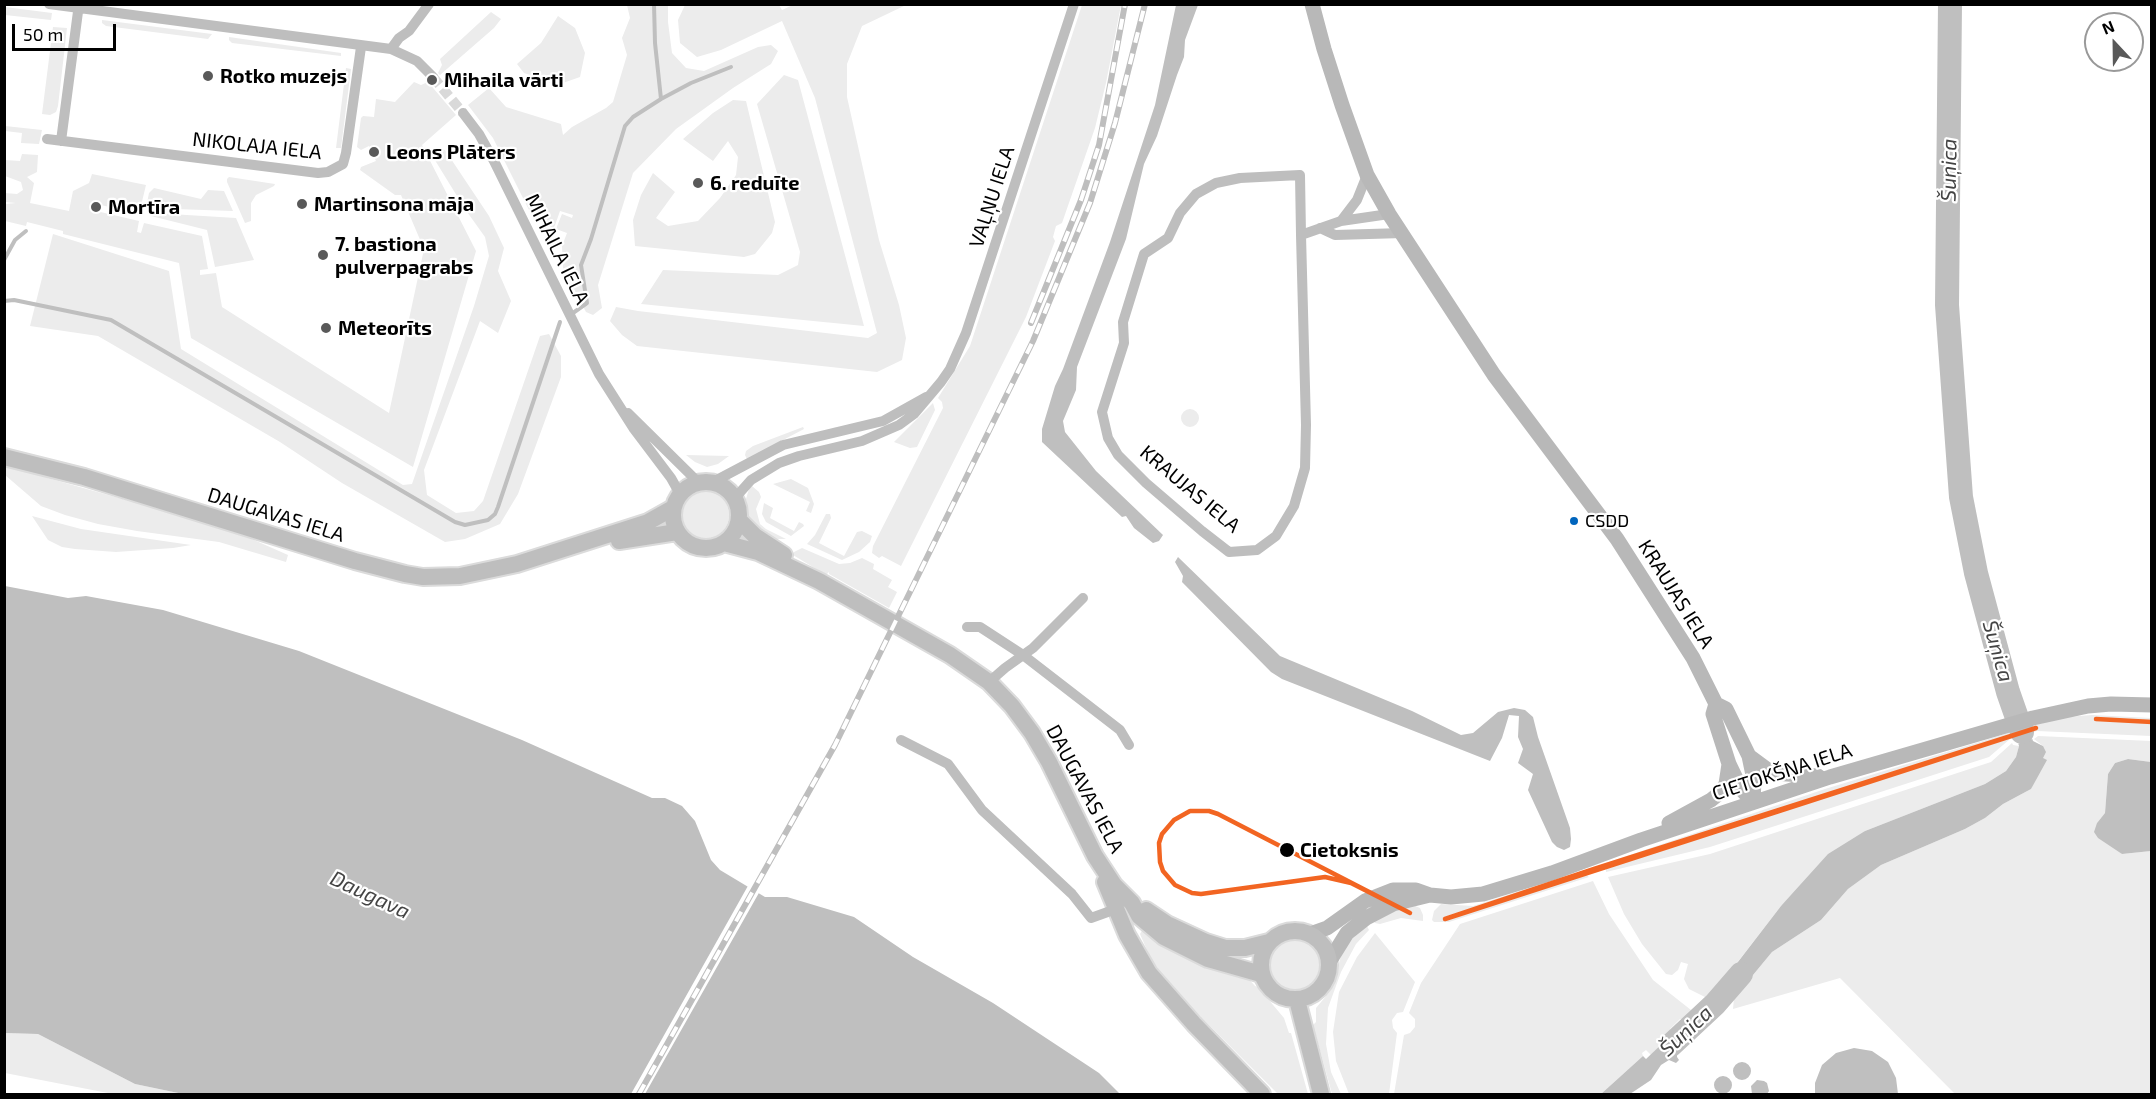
<!DOCTYPE html>
<html>
<head>
<meta charset="utf-8">
<style>
	body { margin:0 }
	#map { position:relative; width:2156px; height:1099px; overflow:hidden; background:#fff; font-family:"Exo 2",sans-serif }
	canvas { display:block }
	.frame { position:absolute; inset:0; border:6px solid #000; pointer-events:none }
	.north { position:absolute; left:2084px; top:12px; width:60px; height:60px; box-sizing:border-box; background:#fff; border:2px solid #999; border-radius:50%; rotate:338deg; font-size:16px; font-weight:700; line-height:24px; text-align:center; color:#000 }
	.north::after { content:''; display:block; margin:auto; width:21px; height:27px; background:#595959; clip-path:polygon(50% 0,100% 100%,50% 72%,0 100%) }
	.scale { position:absolute; left:12px; top:24px; width:104px; height:27px; box-sizing:border-box; border:3px solid #000; border-top:0; padding-left:8px; font-size:18px; line-height:21px; white-space:nowrap; color:#000; -webkit-text-stroke:4px #fff; paint-order:stroke }
</style>
</head>
<body>
<div id="map">
<canvas width="2156" height="1099"></canvas>
<div class="frame"></div>
<div class="north">N</div>
<div class="scale">50 m</div>
</div>
<script>
const context = document.querySelector('canvas').getContext('2d');
context.lineJoin = 'round';
function fill(path, color) {
  context.fillStyle = color;
  context.fill(path, 'evenodd');
}
function poly(rows) {
  const path = new Path2D();
  for (const r of rows) {
    if (r.length === 3) {
      path.moveTo(r[0] + r[2], r[1]);
      path.arc(r[0], r[1], r[2], 0, 2 * Math.PI);
      continue;
    }
    path.moveTo(r[0], r[1]);
    for (let i = 2; i < r.length; i += 2) path.lineTo(r[i], r[i + 1]);
  }
  return path;
}
function strokePath(path, color, width, dash) {
  context.strokeStyle = color;
  context.lineWidth = width;
  context.lineCap = dash ? 'butt' : 'round';
  context.setLineDash(dash || []);
  context.stroke(path);
}
function drawText(font, color, halo, rows, align = 'center') {
  context.font = font + ' "Exo 2",sans-serif';
  context.lineWidth = 4.5;
  context.setLineDash([]);
  context.textBaseline = 'middle';
  context.strokeStyle = halo;
  context.fillStyle = color;
  for (const [text, x, y, turn = 0] of rows) {
    context.save();
    context.translate(x, y);
    context.rotate((+turn || 0) * Math.PI / 180);
    context.textAlign = isNaN(turn) ? turn : align;
    if (halo) context.strokeText(text, 0, 0);
    context.fillText(text, 0, 0);
    context.restore();
  }
}
fill(poly([
	[795,4,906,5,862,26,847,64,847,97,879,240,899,305,906,338,902,360,877,372,637,346,622,335,610,321,616,307,638,311,868,338,877,333,815,98,782,21,721,50,697,57,680,43,678,20,685,5,779,5,782,10],
	[627,5,668,5,668,22,672,53,686,68,704,71,758,47,771,45,778,51,771,64,733,88,676,129,633,173,598,285,602,308,593,315,586,312,563,268,562,246,567,233,556,229,562,214,572,218,573,215,560,211,554,228,543,224,547,210,536,207,536,209,545,211,541,220,532,216,493,138,468,105,489,88,506,107,561,124,563,135,572,127,606,108,613,102,627,55,622,38,630,18],
	[1082,5,1121,5,1106,83,1095,128,1062,223,1056,226,1053,237,1055,241,1026,317,901,566,882,556,879,558,872,553,873,546,943,408,942,402,938,398,970,346],
	[5,7,52,13,51,20,5,15],
	[491,12,501,19,494,28,440,75,438,73,442,65,440,59],
	[558,16,575,28,585,53,580,77,557,85,524,73,517,64,541,43],
	[102,20,212,34,208,39,106,26,102,23],
	[53,27,67,28,58,106,56,112,50,115,42,114],
	[229,37,341,53,341,56,232,43,229,40],
	[346,68,351,69,341,148,336,148],
	[784,75,798,80,864,326,641,304,663,270,778,275,798,265,800,252,757,104],
	[414,82,421,85,428,82,456,115,422,145,476,251,413,467,191,338,179,263,63,234,63,231,27,222,26,226,5,221,5,204,16,203,5,202,5,193,17,194,23,190,21,182,5,176,5,160,20,161,22,154,38,155,37,172,27,177,34,183,30,203,69,211,73,191,89,183,92,174,146,185,139,214,101,205,97,203,93,205,92,210,139,221,137,232,141,233,144,223,202,236,208,269,200,270,200,275,216,273,222,307,389,413,424,249,401,195,395,195,360,170,361,167,376,161,369,146,361,150,357,147,361,118,363,116,374,117,376,99,395,102],
	[733,100,746,101,775,222,772,233,755,254,744,257,635,246,633,220,641,195,653,173,675,192,656,218,668,226,698,221,720,198,736,175,738,157,728,141,713,161,683,139,713,113],
	[5,126,42,130,39,144,21,143,22,133,5,131],
	[440,149,445,150,489,216,504,248,498,271,511,301,498,333,480,321,424,470,427,495,456,513,474,511,483,501,540,336,549,334,561,356,561,377,518,494,500,524,465,539,445,542,342,483,280,442,98,336,30,326,53,234,169,271,181,349,403,485,412,484,474,306,489,256,485,237,465,209,433,157],
	[229,177,275,184,274,186,256,195,251,203,251,221,245,223,227,182,227,179],
	[154,188,201,199,208,190,224,191,233,211,146,208,149,193],
	[154,213,236,218,254,260,215,267,207,230,151,216],
	[933,403,935,410,917,447,910,448,894,442],
	[1190,418,9],
	[803,427,804,429,747,459,745,455,746,451,753,446],
	[686,455,729,456,718,464,707,467,695,462],
	[5,466,151,507,245,536,288,555,286,562,219,542,137,531,98,524,65,515,41,506,5,475],
	[791,479,808,488,814,504,811,513,806,511,810,502,773,484],
	[752,486,759,492,761,497,756,509,760,524,766,529,786,539,770,539,748,521,746,499,749,489],
	[705,515,24],
	[764,503,773,508,770,518,794,531,799,522,803,524,804,526,791,536,766,522,762,514],
	[826,514,830,514,831,518,819,543,844,556,857,532,862,531,872,536,870,542,859,552,842,560,807,544,815,535],
	[32,516,81,529,191,545,173,548,116,552,75,549,62,547,48,540],
	[802,548,839,564,850,563,862,558,874,564,873,569,892,580,888,587,897,592,889,608,829,574,829,572,826,575,793,555,794,552],
	[2092,715,2151,718,2151,736,2037,731,2010,739,1989,757,1710,847,1606,872,1606,863,1825,789,2035,725,2066,717],
	[2038,736,2151,741,2151,762,2128,759,2115,763,2108,774,2105,813,2097,823,2122,854,2151,851,2151,1094,1955,1094,1840,978,1733,1009,1734,998,1772,952,1821,920,1848,889,1881,865,1965,829,1985,818,2003,804,2031,789,2043,758,2043,746,2034,739],
	[2012,743,2013,745,2019,746,2016,757,2006,771,1985,784,1865,831,1781,906,1709,999,1689,989,1684,979,1688,964,1681,962,1678,970,1672,975,1666,974,1642,944,1624,914,1608,877,1710,854,1991,762],
	[1582,871,1589,877,1449,922,1434,922,1432,920,1434,911,1441,904,1473,906],
	[1593,881,1609,914,1653,980,1691,1010,1690,1012,1695,1018,1691,1021,1680,1019,1670,1029,1671,1034,1651,1055,1646,1050,1642,1053,1643,1056,1601,1094,1394,1094,1404,1035,1410,1033,1415,1027,1415,1019,1409,1013,1421,983,1460,924],
	[1413,905,1420,908,1423,915,1423,921,1401,918,1380,924,1375,923,1373,919],
	[1366,924,1369,930,1356,944,1341,972,1328,1008,1326,1044,1331,1072,1341,1094,1332,1094,1313,1025,1316,1022,1316,1008,1326,996,1326,993,1337,971,1341,955,1347,944],
	[1143,929,1247,977,1255,986,1258,987,1284,1018,1289,1033,1291,1033,1308,1094,1278,1094,1170,986,1150,957,1140,934],
	[1375,933,1415,982,1403,1012,1397,1013,1392,1020,1393,1028,1397,1033,1389,1094,1349,1094,1336,1061,1333,1032,1339,992,1357,957],
	[1294,965,26],
	[5,1033,38,1034,135,1084,183,1094,113,1094,5,1073]
]), '#ececec');
fill(poly([
	[1176,5,1198,5,1185,40,1184,57,1177,75,1157,136,1144,164,1126,239,1077,367,1076,390,1063,421,1065,432,1096,471,1163,535,1159,541,1153,543,1134,528,1126,516,1122,517,1042,442,1042,429,1055,386,1063,369,1110,242,1155,105],
	[1178,557,1280,656,1412,711,1461,735,1473,733,1498,712,1514,708,1525,710,1533,717,1538,737,1570,828,1571,839,1570,847,1564,850,1557,847,1552,842,1528,790,1533,774,1518,763,1523,749,1518,737,1519,716,1509,715,1502,738,1490,761,1282,679,1271,672,1182,582,1183,576,1175,562],
	[5,586,68,598,86,596,163,610,299,651,522,740,652,798,665,798,682,806,695,821,711,860,720,870,765,897,787,897,854,917,913,957,993,1003,1099,1073,1120,1094,183,1094,135,1084,38,1034,5,1033],
	[2019,700,2033,741,2043,746,2046,752,2043,758,2047,760,2031,789,2003,804,1985,818,1965,829,1881,865,1848,889,1821,920,1772,952,1734,998,1722,1002,1718,998,1721,984,1781,906,1828,854,1865,831,1985,784,2006,771,2016,757,2019,746,2006,704],
	[2128,759,2151,762,2151,851,2122,854,2098,838,2094,832,2097,823,2105,813,2108,774,2115,763],
	[1687,1020,1691,1021,1697,1026,1696,1031,1677,1053,1677,1057,1679,1060,1676,1063,1669,1060,1661,1065,1651,1080,1630,1094,1601,1094,1643,1056,1646,1059],
	[1854,1048,1872,1051,1888,1062,1896,1078,1898,1094,1815,1094,1815,1083,1822,1065,1836,1053],
	[1742,1071,9],
	[1723,1085,9],
	[1757,1080,1764,1081,1767,1083,1769,1091,1767,1094,1752,1094,1751,1086]
]), '#bfbfbf');
fill(poly([
	[2023,705,2035,738,2015,745,2005,710],
	[749,884,760,891,645,1094,631,1094]
]), '#fff');
strokePath(poly([
	[661,99,691,83,731,67],
	[4,260,15,240,26,231],
	[4,301,14,300,111,320,455,522,465,525,488,520,495,514,498,507,560,322],
	[573,313,587,303,581,265,591,239,625,126,633,117,661,99,655,43,654,4]
]), '#bfbfbf', 4);
strokePath(poly([
	[1950,4,1947,305,1961,497,1976,573,2008,692,2022,732],
	[1671,1045,1715,1004,1741,974]
]), '#bfbfbf', 24);
strokePath(poly([
	[433,77,463,113]
]), '#d9d9d9', 10, [10, 5]);
const primary = poly([
	[4,457,84,477,355,561,405,574,423,577,460,576,517,564,648,522,673,508],
	[706,515,33],
	[739,520,755,536,784,555],
	[619,541,677,532],
	[724,543,758,552,819,581,950,655,989,682,1012,706,1032,733,1049,762,1095,856,1114,885,1132,903,1139,916,1164,937,1208,959,1261,974],
	[1105,882,1127,935,1149,973,1194,1024,1262,1094],
	[1146,910,1167,924,1206,942,1225,948,1245,948,1269,942],
	[1295,965,34],
	[1297,1000,1321,1094]
]);
strokePath(primary, '#dbdbdb', 20);
strokePath(poly([
	[49,4,391,49,417,61,433,77],
	[391,49,399,38,409,31,429,4],
	[463,113,479,134,494,161,599,374,634,429,671,478,680,494],
	[47,139,318,173,328,172,343,164,346,153,361,47],
	[61,141,79,4],
	[1341,221,1357,200,1367,175],
	[1320,228,1335,235,1403,233],
	[1301,235,1300,175,1240,178,1216,183,1196,194,1180,213,1168,238,1144,254,1123,322,1124,343,1102,412,1108,438,1118,455,1146,483,1202,531,1229,552,1257,550,1276,536,1294,506,1305,468,1306,425,1301,235,1341,221,1389,214],
	[628,413,698,482],
	[713,482,783,445,883,421,926,397],
	[735,498,751,480,779,463,799,456,862,441,899,425,914,414,941,382,950,369,966,333,1074,4],
	[967,627,980,627,1023,655,1120,730,1129,745],
	[989,682,1005,668,1033,648,1083,598],
	[901,740,948,764,982,810,1072,894,1091,918,1116,909]
]), '#bebebe', 10);
strokePath(poly([
	[1312,4,1324,49,1342,105,1367,175,1389,214,1494,375,1617,539,1693,658,1716,704,1726,709,1749,756,1754,780,1753,802],
	[1716,704,1713,714,1729,764,1741,789,1753,802],
	[1749,756,1772,773,1818,776],
	[1669,823,1711,800,1721,792,1726,784,1729,764],
	[1310,934,1327,928,1365,901,1393,890,1416,890,1430,895,1451,897,1483,894,1552,873,1641,840,1830,777,2033,718,2088,706,2111,704,2152,705],
	[1329,962,1347,933,1366,918,1393,904,1430,895]
]), '#b8b8b8', 15);
strokePath(primary, '#bebebe', 16);
const rail = poly([
	[1031,323,1081,200,1099,145,1125,4],
	[639,1094,835,745,1033,341,1090,203,1115,123,1145,4]
]);
strokePath(rail, '#bebebe', 6);
strokePath(rail, '#fff', 4, [11]);
strokePath(poly([
	[2096,719,2152,722],
	[2096,719,2152,722],
	[1190,811,1209,811,1218,814,1410,913,1351,883,1325,877,1201,894,1192,893,1175,885,1163,871,1160,862,1159,843,1162,834,1174,820,1190,811],
	[1445,919,1594,869,2036,728],
	[1445,919,2036,728]
]), '#f26522', 4.5);
for (const [x, y, r, color] of [
	[208,76,6,"#595959"],
	[432,80,6,"#595959"],
	[374,152,6,"#595959"],
	[698,183,6,"#595959"],
	[302,204,6,"#595959"],
	[96,207,6,"#595959"],
	[323,255,6,"#595959"],
	[326,328,6,"#595959"],
	[1574,521,5,"#0065bd"],
	[1287,850,8,"#000"]
]) {
  const dot = new Path2D();
  dot.arc(x, y, r, 0, 2 * Math.PI);
  context.fillStyle = color;
  context.fill(dot);
  strokePath(dot, '#fff', 2);
}
drawText('18px', '#000', '#fff', [
	["CSDD",1585,521]
], 'left');
drawText('bold 20px', '#000', '#fff', [
	["Rotko muzejs",220,76],
	["Mihaila vārti",444,80],
	["Leons Plāters",386,152],
	["6. reduīte",710,183],
	["Martinsona māja",314,204],
	["Mortīra",108,207],
	["7. bastiona",335,244],
	["pulverpagrabs",335,267],
	["Meteorīts",338,328]
], 'left');
drawText('20px', '#000', '#fff', [
	["NIKOLAJA IELA",257,146,6],
	["VAĻŅU IELA",992,197,-72],
	["MIHAILA IELA",557,249,64],
	["KRAUJAS IELA",1190,489,40],
	["DAUGAVAS IELA",276,515,17],
	["KRAUJAS IELA",1676,594,58],
	["CIETOKŠŅA IELA",1782,772,-18],
	["DAUGAVAS IELA",1085,789,62]
]);
drawText('bold 20px', '#000', '#fff', [
	["Cietoksnis",1300,850]
], 'left');
drawText('italic 21px', '#444', '#fff', [
	["Šuņica",1949,170,-89],
	["Šuņica",1998,651,74],
	["Daugava",370,895,25],
	["Šuņica",1686,1031,-43]
]);
</script>
</body>
</html>
